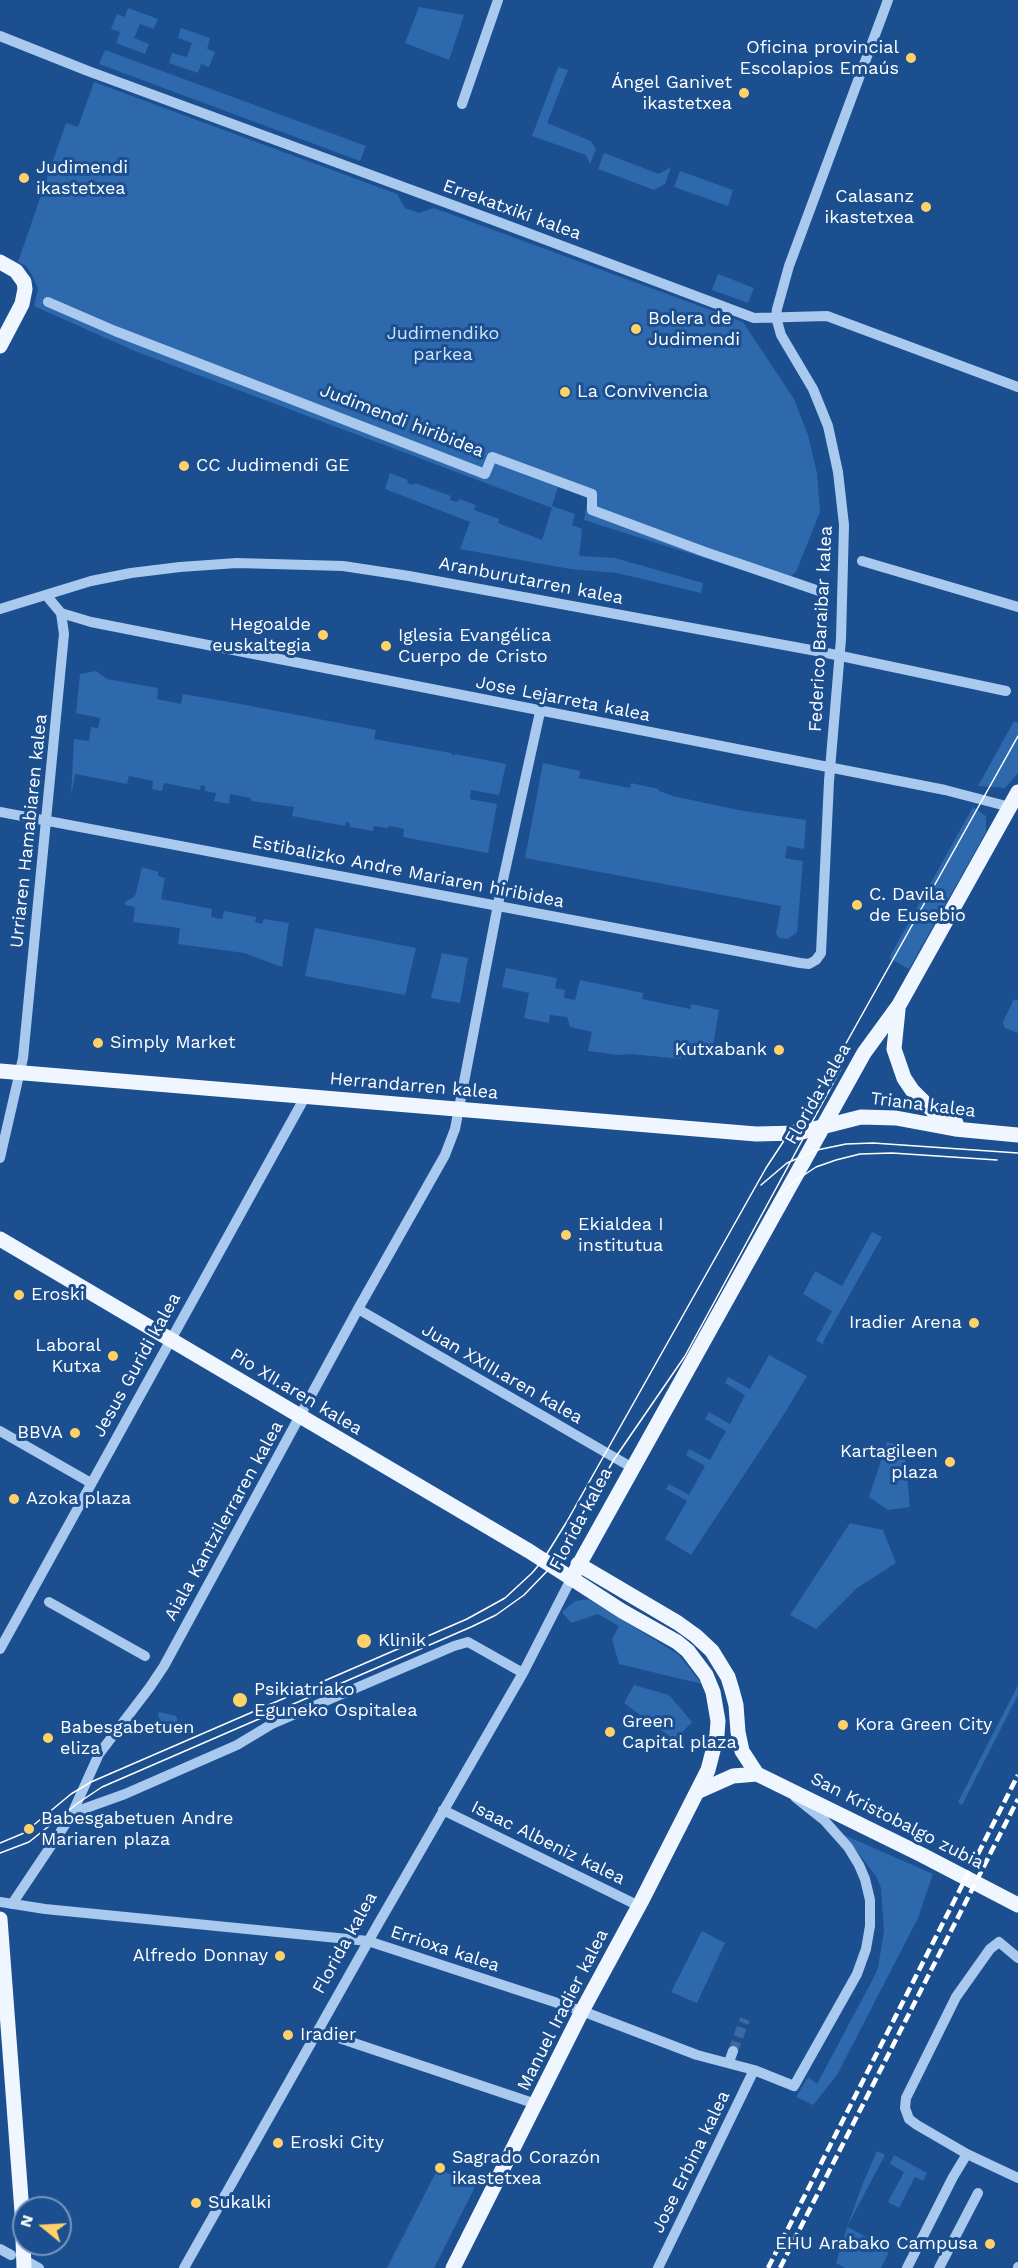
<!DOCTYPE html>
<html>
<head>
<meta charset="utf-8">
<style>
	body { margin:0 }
	#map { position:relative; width:1018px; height:2268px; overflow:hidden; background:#1b4f8f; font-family:"Work Sans",sans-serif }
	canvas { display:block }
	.north { position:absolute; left:12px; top:2196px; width:60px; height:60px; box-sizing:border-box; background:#1b4f8f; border:2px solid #7695bc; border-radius:50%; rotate:288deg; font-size:16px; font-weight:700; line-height:24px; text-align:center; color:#fff }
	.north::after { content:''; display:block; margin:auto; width:21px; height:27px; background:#ffd166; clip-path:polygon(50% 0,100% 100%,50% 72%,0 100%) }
</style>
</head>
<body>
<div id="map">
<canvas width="1018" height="2268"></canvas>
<div class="north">N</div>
</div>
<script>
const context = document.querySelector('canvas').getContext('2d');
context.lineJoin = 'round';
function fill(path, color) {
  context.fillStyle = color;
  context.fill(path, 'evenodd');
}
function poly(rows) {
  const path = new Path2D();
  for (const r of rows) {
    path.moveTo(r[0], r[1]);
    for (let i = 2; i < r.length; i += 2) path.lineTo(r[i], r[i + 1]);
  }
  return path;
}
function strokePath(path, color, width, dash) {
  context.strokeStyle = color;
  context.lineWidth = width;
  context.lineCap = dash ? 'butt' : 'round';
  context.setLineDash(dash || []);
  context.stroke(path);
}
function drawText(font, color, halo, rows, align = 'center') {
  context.font = font + ' "Work Sans",sans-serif';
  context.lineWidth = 6;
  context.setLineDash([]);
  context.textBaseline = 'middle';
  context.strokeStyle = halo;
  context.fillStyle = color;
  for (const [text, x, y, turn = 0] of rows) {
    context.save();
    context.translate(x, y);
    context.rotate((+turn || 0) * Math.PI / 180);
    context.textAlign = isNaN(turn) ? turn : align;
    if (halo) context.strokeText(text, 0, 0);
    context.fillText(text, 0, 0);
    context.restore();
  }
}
fill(poly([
	[419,7,464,15,449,60,405,43],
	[128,8,158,19,154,29,140,24,134,38,149,44,145,54,116,43,120,32,111,29,117,14,125,17],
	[181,28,210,38,207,49,215,52,209,67,201,64,198,73,169,63,172,53,187,57,192,43,178,38],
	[105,50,366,146,360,161,99,64],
	[558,67,568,70,547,123,591,141,596,149,590,164,586,155,532,136],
	[94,82,397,194,405,208,419,213,434,208,743,322,794,399,808,435,817,473,820,512,796,572,783,583,584,520,588,496,558,487,552,506,575,514,572,525,582,529,579,556,615,558,703,583,701,593,617,573,570,569,460,549,470,522,385,489,390,473,408,480,407,483,413,485,415,483,451,496,450,500,457,502,459,499,476,505,474,510,499,519,498,523,542,540,552,508,137,352,34,306,38,289,32,275,26,266,18,262,66,123,78,127],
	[604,153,659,174,671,167,665,184,654,190,598,169],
	[680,171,733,190,728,206,674,187],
	[718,274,754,288,748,303,712,290],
	[96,671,107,679,158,688,157,699,181,704,183,694,235,703,376,730,374,739,451,753,454,756,455,754,506,764,499,795,471,790,470,799,497,804,488,853,403,837,404,829,389,826,387,828,374,826,373,831,350,827,349,822,346,822,345,826,292,816,294,807,251,801,251,798,230,794,229,804,214,801,216,793,205,791,205,786,201,785,200,790,164,783,162,791,152,789,153,781,129,776,127,784,75,774,71,796,74,739,89,741,91,727,98,728,100,718,76,713,80,674],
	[1014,721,1018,723,1018,773,1005,788,978,786],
	[543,763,580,771,579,778,630,788,631,783,659,789,659,791,673,796,738,810,806,820,804,849,787,846,785,858,803,861,797,932,788,939,780,938,776,934,781,906,525,858],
	[973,807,986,816,986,832,909,969,889,958],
	[142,867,158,872,158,876,165,878,161,899,212,909,211,917,222,919,224,911,256,917,255,922,262,924,264,919,289,923,282,967,244,953,178,944,180,928,133,922,135,907,125,905,125,902,134,897,136,893],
	[315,928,416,948,405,995,305,976],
	[442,953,468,958,460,1003,431,998],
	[506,968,557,978,555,988,565,990,564,998,575,1000,580,980,643,993,642,999,690,1009,691,1004,719,1010,712,1052,683,1049,681,1059,631,1054,619,1055,588,1051,592,1032,570,1027,567,1017,550,1015,549,1023,524,1018,529,993,502,987],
	[1018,998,1018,1033,1005,1028,1003,1022,1014,999,1017,1001],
	[872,1232,882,1237,823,1342,824,1345,816,1340,832,1311,803,1294,815,1271,842,1286],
	[769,1355,807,1376,781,1419,691,1555,665,1539,687,1501,666,1489,669,1484,689,1495,705,1466,686,1455,689,1449,710,1460,726,1431,705,1419,709,1412,730,1424,745,1395,725,1383,728,1377,750,1389],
	[887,1442,904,1446,910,1507,888,1510,869,1497],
	[850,1523,883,1530,896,1563,857,1588,816,1629,790,1615],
	[589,1599,679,1655,702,1684,619,1664,612,1639,619,1626,598,1614,571,1623,562,1612,575,1601],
	[634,1685,669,1695,692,1722,675,1740,624,1703],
	[1018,1685,1018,1695,962,1805,958,1802],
	[159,1712,176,1716,182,1729,166,1736,158,1715],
	[844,1835,933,1874,918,1918,837,2075,813,2105,796,2097,808,2077,817,2084,873,1979,878,1968,884,1931,881,1888,876,1876],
	[702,1931,725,1943,697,2003,671,1992],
	[877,2151,885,2155,847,2227,886,2247,888,2254,881,2268,845,2268,836,2263,847,2227,863,2183],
	[894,2155,927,2173,923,2181,915,2177,899,2208,888,2202,904,2172,890,2164],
	[438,2168,475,2187,434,2268,387,2268]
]), '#2e69ad');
strokePath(poly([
	[733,2051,745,2019]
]), '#3d69a0', 10, [10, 5]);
strokePath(poly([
	[0,36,88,71,493,220,754,318,827,316,1018,387],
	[462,104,498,0],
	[48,302,115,331,485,474,492,457,592,494,592,510,705,552,822,592],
	[862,561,1018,607],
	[46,595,61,613,91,622,945,790,1010,807],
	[0,609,91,581,131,573,180,567,237,563,343,566,409,576,822,652,1006,691],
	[0,812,800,963,809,964,816,960,821,953,829,781,841,639,844,525,838,472,828,426,813,389,781,335,776,317,777,309,789,266,888,0],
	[0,1158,23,1058,64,634,61,613],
	[358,1309,631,1467],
	[0,1431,91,1483],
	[49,1602,145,1656],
	[0,1649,305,1097],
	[443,1810,639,1906],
	[71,1816,86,1808,125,1794,237,1745,272,1724,454,1646,468,1642,523,1673],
	[0,1902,45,1909,368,1941,582,2011,697,2055,754,2070,794,2086,857,1974,866,1949,870,1926,870,1900,865,1879,859,1865,848,1847,824,1820,795,1797],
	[12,1904,71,1816,99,1754,150,1687,164,1666,358,1309,445,1155,455,1129,501,889,540,712],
	[1018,1958,999,1942,990,1949,956,1997,906,2098,905,2108,909,2119,917,2125,967,2154,1018,2178],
	[318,2031,536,2104],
	[729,2062,733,2051],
	[0,2249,11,2255],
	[23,2259,39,2268],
	[184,2268,377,1926,523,1673,571,1579],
	[658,2268,754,2070],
	[907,2268,953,2177,967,2154],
	[939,2268,978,2193],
	[1018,2268,1018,2267]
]), '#a9c9ee', 10);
strokePath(poly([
	[0,262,16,271,24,282,25,289,22,304,0,346],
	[898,1010,894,1049,904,1078,912,1090,933,1111,956,1123],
	[0,1071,756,1134,798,1133,861,1117,896,1118,955,1129,1018,1135],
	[0,1239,529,1551,622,1611,677,1642,688,1651,706,1675,713,1692,718,1721,717,1735,708,1770,641,1902,582,2011,453,2268],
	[578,1564,678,1623,696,1636,712,1651,728,1677,732,1690,736,1705,738,1732,742,1751,757,1774],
	[571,1579,864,1053,899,1005,1018,792],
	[697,1792,733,1776,757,1774,922,1855,1018,1905],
	[0,1919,22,2212,24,2268]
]), '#f0f6ff', 15);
strokePath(poly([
	[761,1185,787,1163,817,1150,846,1144,873,1143,1018,1153],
	[778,1196,795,1181,816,1167,836,1160,860,1154,892,1153,997,1160],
	[0,1843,24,1833,71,1794,91,1782,467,1619,505,1598,532,1573,543,1560,566,1523,766,1168,835,1063,1018,736],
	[0,1853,29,1842,78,1803,102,1787,471,1627,496,1615,524,1595,552,1566,615,1458,685,1356,842,1067]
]), '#fff', 1.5);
strokePath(poly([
	[768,2268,1018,1775],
	[780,2268,1018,1799]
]), '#fff', 4.5, [10, 4.5]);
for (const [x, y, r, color] of [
	[911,58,6,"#ffd166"],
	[744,93,6,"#ffd166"],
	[24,178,6,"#ffd166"],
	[926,207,6,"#ffd166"],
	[636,329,6,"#ffd166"],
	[565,392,6,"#ffd166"],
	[184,466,6,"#ffd166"],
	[323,635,6,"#ffd166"],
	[386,646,6,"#ffd166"],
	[857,905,6,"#ffd166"],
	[98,1043,6,"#ffd166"],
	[779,1050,6,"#ffd166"],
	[566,1235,6,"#ffd166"],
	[19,1295,6,"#ffd166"],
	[974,1323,6,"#ffd166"],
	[113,1356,6,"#ffd166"],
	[75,1433,6,"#ffd166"],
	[950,1462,6,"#ffd166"],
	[14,1499,6,"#ffd166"],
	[364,1641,8,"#ffd166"],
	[240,1700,8,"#ffd166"],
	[843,1725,6,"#ffd166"],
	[610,1732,6,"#ffd166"],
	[48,1738,6,"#ffd166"],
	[29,1829,6,"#ffd166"],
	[280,1956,6,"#ffd166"],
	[288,2035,6,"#ffd166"],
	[278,2143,6,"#ffd166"],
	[440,2168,6,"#ffd166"],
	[196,2203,6,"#ffd166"],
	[990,2244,6,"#ffd166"]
]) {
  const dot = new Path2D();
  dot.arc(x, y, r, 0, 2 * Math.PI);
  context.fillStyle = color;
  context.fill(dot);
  strokePath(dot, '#1b4f8f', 2);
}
drawText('18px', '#fff', '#1b4f8f', [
	["Oficina provincial",899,48,"right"],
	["Escolapios Emaús",899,69,"right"],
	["Ángel Ganivet",732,83,"right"],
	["ikastetxea",732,104,"right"],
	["Judimendi",36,168],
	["ikastetxea",36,189],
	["Calasanz",914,197,"right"],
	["ikastetxea",914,218,"right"],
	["Bolera de",648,319],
	["Judimendi",648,340],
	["La Convivencia",577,392],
	["CC Judimendi GE",196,466],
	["Hegoalde",311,625,"right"],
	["euskaltegia",311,646,"right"],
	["Iglesia Evangélica",398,636],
	["Cuerpo de Cristo",398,657],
	["C. Davila",869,895],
	["de Eusebio",869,916],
	["Simply Market",110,1043],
	["Kutxabank",767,1050,"right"],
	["Ekialdea I",578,1225],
	["institutua",578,1246],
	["Eroski",31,1295],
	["Iradier Arena",962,1323,"right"],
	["Laboral",101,1346,"right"],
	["Kutxa",101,1367,"right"],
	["BBVA",63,1433,"right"],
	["Kartagileen",938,1452,"right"],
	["plaza",938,1473,"right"],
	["Azoka plaza",26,1499],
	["Klinik",378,1641],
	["Psikiatriako",254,1690],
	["Eguneko Ospitalea",254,1711],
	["Green",622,1722],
	["Capital plaza",622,1743],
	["Kora Green City",855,1725],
	["Babesgabetuen",60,1728],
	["eliza",60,1749],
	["Babesgabetuen Andre",41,1819],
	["Mariaren plaza",41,1840],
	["Alfredo Donnay",268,1956,"right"],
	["Iradier",300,2035],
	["Eroski City",290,2143],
	["Sagrado Corazón",452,2158],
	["ikastetxea",452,2179],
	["Sukalki",208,2203],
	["EHU Arabako Campusa",978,2244,"right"]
], 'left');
drawText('18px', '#fff', '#1b4f8f', [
	["Errekatxiki kalea",512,210,20],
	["Judimendi hiribidea",402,421,21],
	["Aranburutarren kalea",531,581,11],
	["Federico Baraibar kalea",821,629,-87],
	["Jose Lejarreta kalea",563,699,11],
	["Urriaren Hamabiaren kalea",29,831,-84],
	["Estibalizko Andre Mariaren hiribidea",408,872,11],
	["Herrandarren kalea",414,1086,5],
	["Florida kalea",818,1094,-60],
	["Triana kalea",923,1105,7],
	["Jesus Guridi kalea",137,1365,-61],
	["Juan XXIII.aren kalea",502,1374,30],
	["Pio XII.aren kalea",296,1392,31],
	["Florida kalea",581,1519,-62],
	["Aiala Kantzilerraren kalea",224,1521,-61],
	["San Kristobalgo zubia",897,1821,27],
	["Isaac Albeniz kalea",548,1843,26],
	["Florida kalea",345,1943,-61],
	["Errioxa kalea",445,1949,18],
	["Manuel Iradier kalea",563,2010,-63],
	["Jose Erbina kalea",691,2162,-64]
]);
drawText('18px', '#cfe3fa', '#1b4f8f', [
	["Judimendiko",443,334],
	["parkea",443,355]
]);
</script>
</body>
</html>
